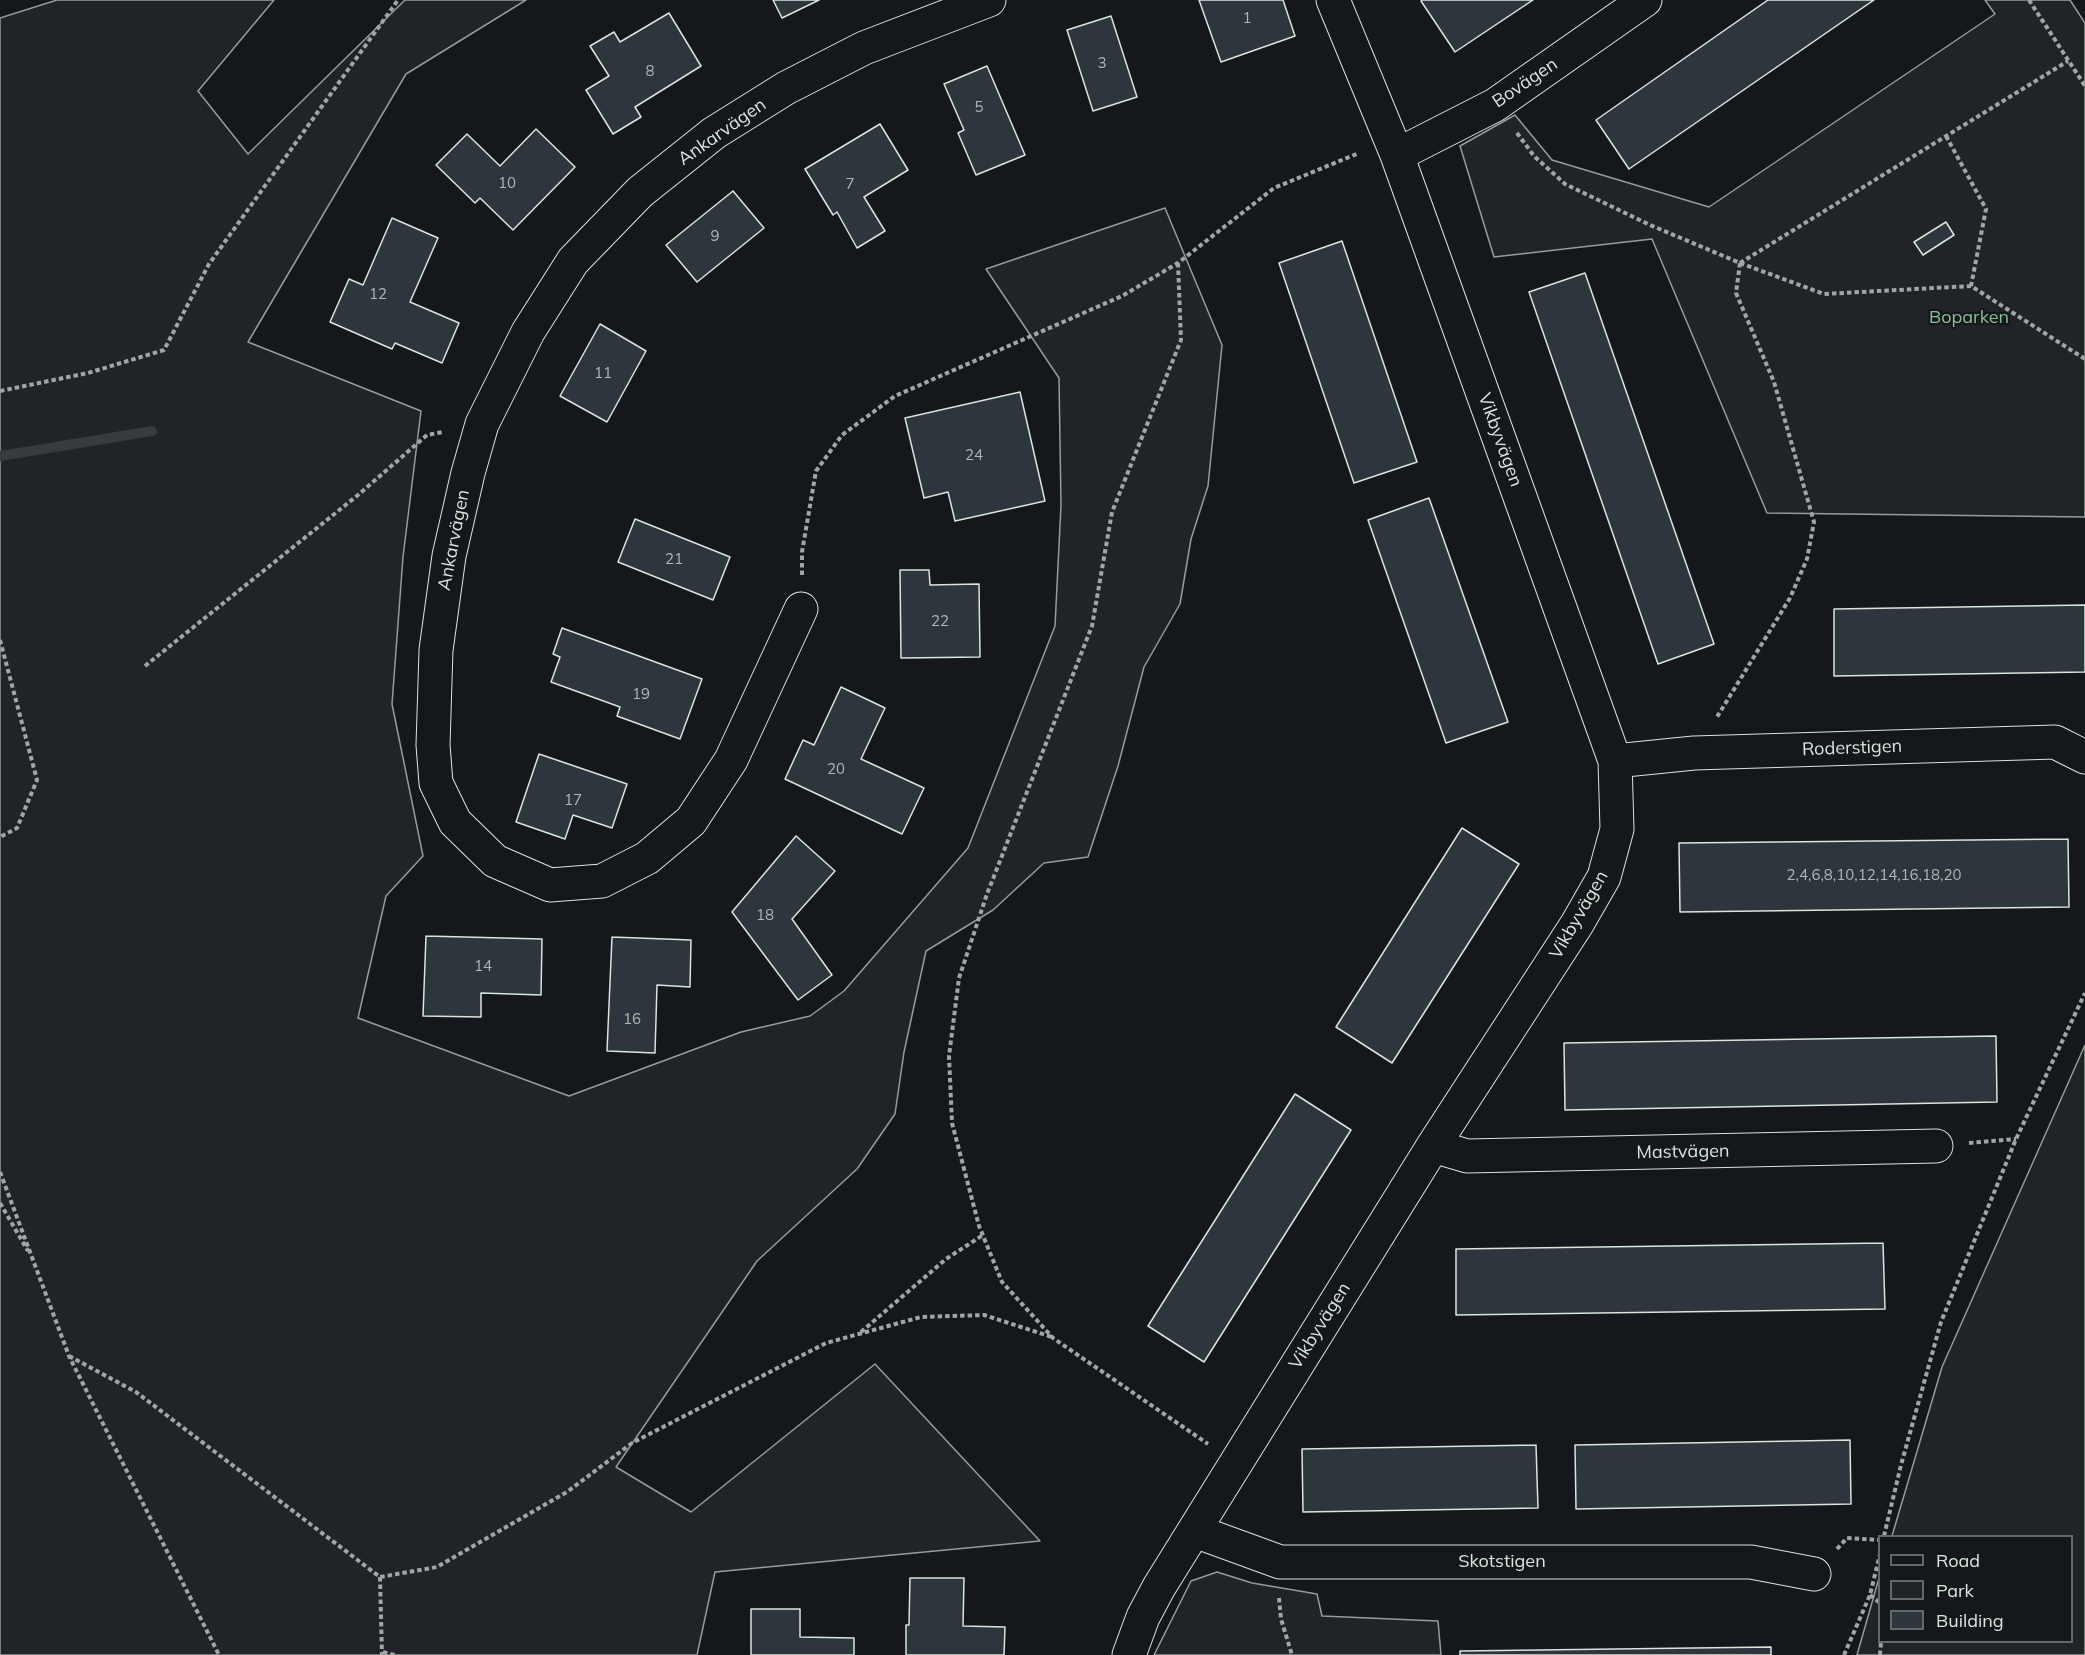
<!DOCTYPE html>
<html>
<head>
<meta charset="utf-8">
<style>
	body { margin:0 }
	#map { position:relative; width:2085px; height:1655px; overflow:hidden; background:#14181c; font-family:Mulish,sans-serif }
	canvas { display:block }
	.legend { position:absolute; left:1878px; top:1535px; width:195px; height:108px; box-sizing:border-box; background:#14181c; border:2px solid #626a69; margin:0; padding:8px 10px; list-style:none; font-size:18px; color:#d8e6dc }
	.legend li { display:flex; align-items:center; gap:12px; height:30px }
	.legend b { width:30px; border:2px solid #626a69 }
</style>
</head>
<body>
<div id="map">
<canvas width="2085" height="1655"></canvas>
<ul class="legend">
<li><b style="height:8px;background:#14181c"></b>Road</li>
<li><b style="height:16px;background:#202428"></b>Park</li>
<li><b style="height:16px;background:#2c363c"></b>Building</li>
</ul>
</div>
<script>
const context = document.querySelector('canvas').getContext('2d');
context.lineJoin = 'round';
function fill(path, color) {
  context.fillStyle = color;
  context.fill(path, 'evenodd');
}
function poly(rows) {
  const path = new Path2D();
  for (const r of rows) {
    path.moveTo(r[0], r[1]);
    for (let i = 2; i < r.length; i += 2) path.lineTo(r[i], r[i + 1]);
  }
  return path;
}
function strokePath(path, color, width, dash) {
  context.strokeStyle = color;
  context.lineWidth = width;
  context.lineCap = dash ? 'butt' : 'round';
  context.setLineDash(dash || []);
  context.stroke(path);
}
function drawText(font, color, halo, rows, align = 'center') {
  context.font = font + ' Mulish,sans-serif';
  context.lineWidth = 4.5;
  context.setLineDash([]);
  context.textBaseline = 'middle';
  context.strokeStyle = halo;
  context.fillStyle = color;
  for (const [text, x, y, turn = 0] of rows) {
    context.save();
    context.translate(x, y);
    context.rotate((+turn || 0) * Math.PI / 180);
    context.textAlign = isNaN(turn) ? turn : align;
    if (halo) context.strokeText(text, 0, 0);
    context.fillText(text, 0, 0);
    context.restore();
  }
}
const green = poly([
	[57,0,274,0,198,91,248,154,405,0,526,0,406,74,248,342,421,411,403,557,392,704,423,856,386,896,358,1018,569,1096,741,1032,810,1016,844,991,968,848,1055,626,1061,505,1059,378,986,269,1165,208,1222,345,1208,486,1191,539,1180,604,1144,667,1118,766,1088,857,1044,863,993,910,926,951,904,1052,895,1114,857,1169,757,1261,616,1467,691,1512,875,1364,1040,1541,715,1572,697,1655,0,1655,0,18,57,0],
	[1985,0,2070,0,2085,23,2085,517,1767,513,1652,239,1494,257,1460,146,1515,115,1552,160,1709,207,1995,14,1985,0],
	[2085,1045,2085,1655,1857,1655,1879,1578,1880,1642,2072,1642,2072,1536,1892,1536,1942,1367,2085,1045],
	[1217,1572,1252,1583,1317,1594,1322,1616,1438,1621,1441,1655,1154,1655,1191,1581,1217,1572]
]);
fill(green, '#202428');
strokePath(green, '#939e99', 1.5);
strokePath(poly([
	[0,456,152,431]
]), '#363b3e', 10);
const building = poly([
	[773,0,819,0,782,18,773,0],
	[1199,0,1283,0,1295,36,1221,62,1199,0],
	[1422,0,1533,0,1455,52,1421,1,1422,0],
	[1768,0,1874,0,1629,169,1596,120,1768,0],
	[669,13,701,66,635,107,641,117,613,134,586,90,609,76,590,46,614,32,620,42,669,13],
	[1111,16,1137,97,1093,111,1067,30,1111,16],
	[987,66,1025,155,976,175,958,133,964,130,944,84,987,66],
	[880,124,908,170,864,197,885,231,857,248,837,212,833,215,805,169,880,124],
	[536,129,575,167,513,230,480,198,475,203,436,165,467,134,500,166,536,129],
	[733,191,764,228,697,282,666,245,733,191],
	[392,218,438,238,410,302,459,323,442,363,395,343,392,349,330,322,349,279,363,285,392,218],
	[1946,222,1954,235,1923,255,1914,242,1946,222],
	[1342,241,1417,462,1354,483,1279,263,1342,241],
	[1585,273,1714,644,1658,664,1529,292,1585,273],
	[600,324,646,351,607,422,560,396,600,324],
	[1020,392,1045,501,955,521,948,492,924,498,905,418,1020,392],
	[1429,498,1508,722,1446,743,1368,520,1429,498],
	[635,519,730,557,713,600,618,562,635,519],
	[900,570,929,570,930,585,979,584,980,657,901,658,900,570],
	[2085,605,2085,672,1834,676,1834,609,2085,605],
	[562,628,702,679,680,739,617,716,620,707,551,682,560,657,553,654,562,628],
	[841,687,885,708,861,759,924,788,902,834,785,779,803,740,814,745,841,687],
	[539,754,627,784,612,828,573,815,565,839,516,822,539,754],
	[1462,828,1519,864,1392,1063,1336,1027,1462,828],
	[796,836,835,871,792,919,832,975,798,1000,732,912,796,836],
	[2068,839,2069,907,1680,912,1679,843,2068,839],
	[426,936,542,939,541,995,481,993,481,1017,423,1016,426,936],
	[612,937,691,940,690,987,657,985,655,1053,607,1051,612,937],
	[1996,1036,1997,1102,1565,1110,1564,1043,1996,1036],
	[1295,1094,1351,1130,1204,1362,1148,1326,1295,1094],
	[1883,1243,1885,1309,1456,1315,1456,1249,1883,1243],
	[1850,1440,1851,1504,1576,1509,1575,1445,1850,1440],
	[1536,1445,1538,1508,1303,1512,1302,1449,1536,1445],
	[910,1578,964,1578,963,1626,1005,1627,1004,1655,906,1655,906,1625,909,1625,910,1578],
	[751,1609,800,1609,800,1637,854,1638,854,1655,751,1655,751,1609],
	[1771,1647,1771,1655,1460,1655,1460,1651,1771,1647]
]);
fill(building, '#2c363c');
strokePath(building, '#d8e6dc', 1.5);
const minor = poly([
	[1397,155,1495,105,1645,0],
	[801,609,731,760,691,821,647,858,602,881,550,885,495,861,455,822,436,783,433,745,436,650,449,556,468,473,482,424,528,332,573,261,640,192,714,133,786,88,864,48,989,0],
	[1615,761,1694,753,2055,742,2085,757],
	[1433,1146,1467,1156,1936,1146],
	[1195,1531,1280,1562,1751,1562,1814,1574],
	[1129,1655,1143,1617,1159,1587,1433,1146,1577,924,1604,877,1617,829,1615,761,1397,155,1333,0]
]);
strokePath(minor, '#d8e6dc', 35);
strokePath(poly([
	[2029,0,2085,86],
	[1517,133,1534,156,1565,184,1650,225,1740,263,1736,293,1774,382,1814,522,1807,559,1790,598,1717,717],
	[1946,136,1986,209,1971,286],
	[1178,263,1181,340,1112,512,1092,626,987,894,959,978,949,1056,952,1123,979,1226,1002,1282,1053,1338,1208,1444],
	[1740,263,2068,61],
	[1740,263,1824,294,1971,286,2085,359],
	[0,391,88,373,164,350,209,264,398,0],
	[802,575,802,552,816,471,842,435,895,396,1122,296,1178,263,1274,188,1359,153],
	[0,640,37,780,17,828,0,837],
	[145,666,358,495,427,435,443,432],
	[1969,1143,2016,1139],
	[0,1172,69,1356,219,1655],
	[0,1203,28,1251],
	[861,1332,946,1259,983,1235],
	[69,1356,136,1392,380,1577,437,1567,567,1492,632,1443,826,1343,921,1317,984,1315,1052,1337],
	[1884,1536,1901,1465,1941,1322,2016,1139,2085,993],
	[1837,1549,1847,1538,1880,1540],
	[380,1577,382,1655],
	[1870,1595,1880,1603],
	[1279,1598,1281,1619,1292,1655],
	[383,1652,395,1655],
	[1844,1655,1870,1595,1880,1554],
	[1880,1655,1881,1642]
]), '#9da8a2', 4, [4.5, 3]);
strokePath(minor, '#14181c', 33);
drawText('15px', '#adbab4', null, [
	["1",1247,18],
	["3",1102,63],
	["8",650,71],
	["5",979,107],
	["10",507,183],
	["7",850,184],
	["9",715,236],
	["12",378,294],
	["11",603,373],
	["24",974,455],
	["21",674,559],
	["22",940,621],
	["19",641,694],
	["20",836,769],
	["17",573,800],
	["2,4,6,8,10,12,14,16,18,20",1874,875],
	["18",765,915],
	["14",483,966],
	["16",632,1019]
]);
drawText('18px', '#d8e6dc', '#14181c', [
	["Bovägen",1525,83,-34],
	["Ankarvägen",722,132,-35],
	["Vikbyvägen",1500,440,70],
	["Ankarvägen",454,540,-79],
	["Roderstigen",1852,748,-2],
	["Vikbyvägen",1579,915,-60],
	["Mastvägen",1683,1152,-1],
	["Vikbyvägen",1320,1326,-58],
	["Skotstigen",1502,1562]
]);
drawText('18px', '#8ac095', '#14181c', [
	["Boparken",1969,318]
]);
</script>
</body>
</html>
